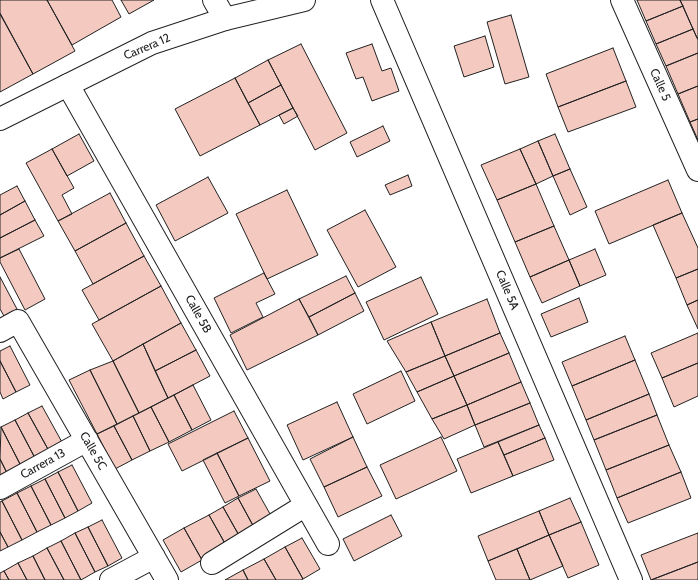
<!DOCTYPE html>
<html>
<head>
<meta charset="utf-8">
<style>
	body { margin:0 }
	canvas { display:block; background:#fff }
</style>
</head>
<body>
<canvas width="698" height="580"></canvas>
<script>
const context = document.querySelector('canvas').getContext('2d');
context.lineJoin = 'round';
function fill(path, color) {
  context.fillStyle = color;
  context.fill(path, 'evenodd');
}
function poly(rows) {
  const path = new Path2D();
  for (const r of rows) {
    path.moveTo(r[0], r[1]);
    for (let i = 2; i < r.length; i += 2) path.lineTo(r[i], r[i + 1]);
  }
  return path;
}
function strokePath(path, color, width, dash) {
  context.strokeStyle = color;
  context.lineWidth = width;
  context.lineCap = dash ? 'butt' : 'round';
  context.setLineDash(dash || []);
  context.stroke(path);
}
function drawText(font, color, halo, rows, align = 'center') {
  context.font = font + ' Cabin,sans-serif';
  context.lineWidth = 3;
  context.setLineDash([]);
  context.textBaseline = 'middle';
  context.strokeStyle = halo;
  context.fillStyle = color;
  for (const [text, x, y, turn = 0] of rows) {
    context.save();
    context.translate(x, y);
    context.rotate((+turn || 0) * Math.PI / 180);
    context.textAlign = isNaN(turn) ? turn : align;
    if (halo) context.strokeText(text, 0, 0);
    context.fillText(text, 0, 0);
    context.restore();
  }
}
const building = poly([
	[0,0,47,0,75,51,33,74,0,13,0,0],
	[47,0,112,0,121,17,72,45,47,0],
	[121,0,154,0,129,14,121,0],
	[637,0,680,0,683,6,646,21,637,0],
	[680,0,698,0,698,38,697,38,680,0],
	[683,6,693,29,656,44,646,21,683,6],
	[0,14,33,74,0,92,0,14],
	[511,15,529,77,505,84,487,22,511,15],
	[693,29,698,40,698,53,666,66,656,44,693,29],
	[485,36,494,67,464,77,454,46,485,36],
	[301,44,347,133,315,150,268,60,301,44],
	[372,44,382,71,391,68,399,91,372,101,363,77,356,79,346,53,372,44],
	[613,48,626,81,558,107,546,74,613,48],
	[698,53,698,86,678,94,666,66,698,53],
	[268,60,281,85,248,103,235,78,268,60],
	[235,78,260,125,200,156,175,109,235,78],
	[626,81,636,107,568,132,558,107,626,81],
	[281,85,293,108,260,125,248,103,281,85],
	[698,86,698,119,690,122,678,94,698,86],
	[293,108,298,116,284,124,279,115,293,108],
	[698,119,698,140,690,122,698,119],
	[383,126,390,141,357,157,350,142,383,126],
	[79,134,94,161,67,176,52,149,79,134],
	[555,134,570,169,553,176,538,141,555,134],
	[538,141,553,176,536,184,520,149,538,141],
	[52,149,74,188,62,195,72,214,58,221,26,163,52,149],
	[520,149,536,184,497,200,481,165,520,149],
	[570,169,587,207,570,215,553,176,570,169],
	[408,175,412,186,390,195,385,185,408,175],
	[208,177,228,213,175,241,156,205,208,177],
	[668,180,682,213,609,244,595,211,668,180],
	[536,184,554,226,515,242,497,200,536,184],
	[17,186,25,201,0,215,0,195,17,186],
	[287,190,318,255,267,279,236,214,287,190],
	[110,193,126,223,75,251,58,221,110,193],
	[25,201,35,220,0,238,0,215,25,201],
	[365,210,396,267,358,287,327,230,365,210],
	[682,213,698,248,698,269,676,278,653,225,682,213],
	[35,220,44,236,0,258,0,238,35,220],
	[126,223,144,256,93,284,75,251,126,223],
	[554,226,569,260,530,277,515,242,554,226],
	[19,249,45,299,25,310,0,262,0,258,19,249],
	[595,249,606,275,580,286,569,260,595,249],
	[144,256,161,286,99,320,82,290,144,256],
	[569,260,580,286,542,303,530,277,569,260],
	[698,269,698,300,687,305,676,278,698,269],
	[264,273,275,294,256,303,263,317,231,333,214,298,264,273],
	[346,276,355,293,309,317,299,299,346,276],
	[0,277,17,309,4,316,0,309,0,277],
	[421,277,438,314,384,340,366,302,421,277],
	[161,286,181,323,113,361,92,324,161,286],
	[355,293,364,311,318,335,309,317,355,293],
	[579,298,588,322,551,337,541,314,579,298],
	[299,299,318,335,247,370,230,335,299,299],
	[487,299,500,333,445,356,431,322,487,299],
	[698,300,698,329,687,305,698,300],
	[431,322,445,356,406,372,387,341,431,322],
	[181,323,196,350,155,371,143,344,181,323],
	[500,333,509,353,454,376,445,356,500,333],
	[698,333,698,363,662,378,651,353,698,333],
	[625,336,635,360,572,386,562,362,625,336],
	[143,344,168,398,139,413,113,361,143,344],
	[10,346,30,385,16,392,0,361,0,351,10,346],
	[196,350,210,376,168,398,155,371,196,350],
	[509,353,521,382,467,405,454,376,509,353],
	[445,356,454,376,417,392,406,372,445,356],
	[635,360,649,394,586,420,572,386,635,360],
	[0,361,16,392,3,399,0,392,0,361],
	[113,361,139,413,117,424,90,370,113,361],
	[698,363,698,396,674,407,662,378,698,363],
	[90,370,117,424,97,434,69,380,90,370],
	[401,371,415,401,367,424,353,394,401,371],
	[454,376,467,405,432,419,417,392,454,376],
	[521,382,530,403,475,425,467,405,521,382],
	[193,385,211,420,192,430,174,395,193,385],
	[649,394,657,415,594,440,586,420,649,394],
	[174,395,192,430,169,442,151,407,174,395],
	[337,402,353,437,303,460,287,425,337,402],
	[530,403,539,425,484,447,475,425,530,403],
	[467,405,475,425,444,439,432,419,467,405],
	[42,406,63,444,49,451,28,413,42,406],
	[151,407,169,442,150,451,133,416,151,407],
	[234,411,248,438,182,471,168,444,234,411],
	[28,413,49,451,35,458,15,420,28,413],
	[657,415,669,445,606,470,594,440,657,415],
	[133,416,150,451,132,460,114,426,133,416],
	[15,420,35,458,21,466,1,427,15,420],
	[539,425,545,438,504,455,498,442,539,425],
	[114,426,132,460,115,469,97,434,114,426],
	[1,427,21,466,7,473,0,459,1,427],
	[353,437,367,467,324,487,310,459,353,437],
	[441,437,457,471,396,499,380,465,441,437],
	[248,438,270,481,239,496,217,453,248,438],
	[545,438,554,460,513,476,504,455,545,438],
	[498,442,513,476,471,493,457,459,498,442],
	[669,445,681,472,617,498,606,470,669,445],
	[217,453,239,496,225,503,203,460,217,453],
	[0,459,7,473,0,477,0,459],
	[72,465,92,503,78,511,58,472,72,465],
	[367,467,382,496,338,517,324,487,367,467],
	[58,472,78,511,65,518,45,479,58,472],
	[681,472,691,498,628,523,617,498,681,472],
	[45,479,65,518,51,525,31,486,45,479],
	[31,486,51,525,37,532,17,493,31,486],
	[256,489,274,521,256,531,238,498,256,489],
	[17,493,37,532,22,540,2,501,17,493],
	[238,498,256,531,241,539,223,507,238,498],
	[570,498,581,522,549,535,539,511,570,498],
	[2,501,22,540,8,547,0,532,0,502,2,501],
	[223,507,241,539,227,547,209,515,223,507],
	[539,511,549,535,488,561,478,536,539,511],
	[209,515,227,547,202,560,184,528,209,515],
	[391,515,402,536,354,561,343,539,391,515],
	[102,520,122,558,108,566,88,527,102,520],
	[581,522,599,565,568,578,549,535,581,522],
	[88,527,108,566,95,572,75,533,88,527],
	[184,528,202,560,181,572,163,540,184,528],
	[0,532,8,547,0,551,0,532],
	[75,533,95,572,81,580,61,541,75,533],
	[698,533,698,562,651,580,641,555,698,533],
	[549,535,563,566,530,580,517,549,549,535],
	[302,538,320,569,303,579,285,547,302,538],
	[61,541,81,580,64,580,47,548,61,541],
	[285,547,303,579,301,580,276,580,264,559,285,547],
	[47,548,64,580,45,580,33,556,47,548],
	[517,549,530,580,496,580,488,561,517,549],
	[33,556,45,580,27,580,18,563,33,556],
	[264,559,276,580,248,580,243,570,264,559],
	[698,562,698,580,651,580,698,562],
	[18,563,27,580,9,580,4,571,18,563],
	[243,570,248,580,225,580,243,570],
	[4,571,9,580,0,580,0,573,4,571]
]);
fill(building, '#f3c9c0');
strokePath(building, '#222', 1);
const street = poly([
	[214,0,225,19],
	[382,0,631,580],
	[622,0,698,170],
	[68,85,328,544],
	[0,331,18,321,167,580],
	[0,488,87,440],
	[212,563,306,505],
	[111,580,154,557]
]);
const secondary = poly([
	[0,119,152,43,225,19,304,0]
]);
strokePath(street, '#222', 24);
strokePath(secondary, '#222', 24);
strokePath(street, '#fff', 22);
strokePath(secondary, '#fff', 22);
drawText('12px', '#222', '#fff', [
	["Carrera 12",147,47,-23],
	["Calle 5",660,85,66],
	["Calle 5A",507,290,67],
	["Calle 5B",198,314,61],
	["Calle 5C",93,451,60],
	["Carrera 13",43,464,-29]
]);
</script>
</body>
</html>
